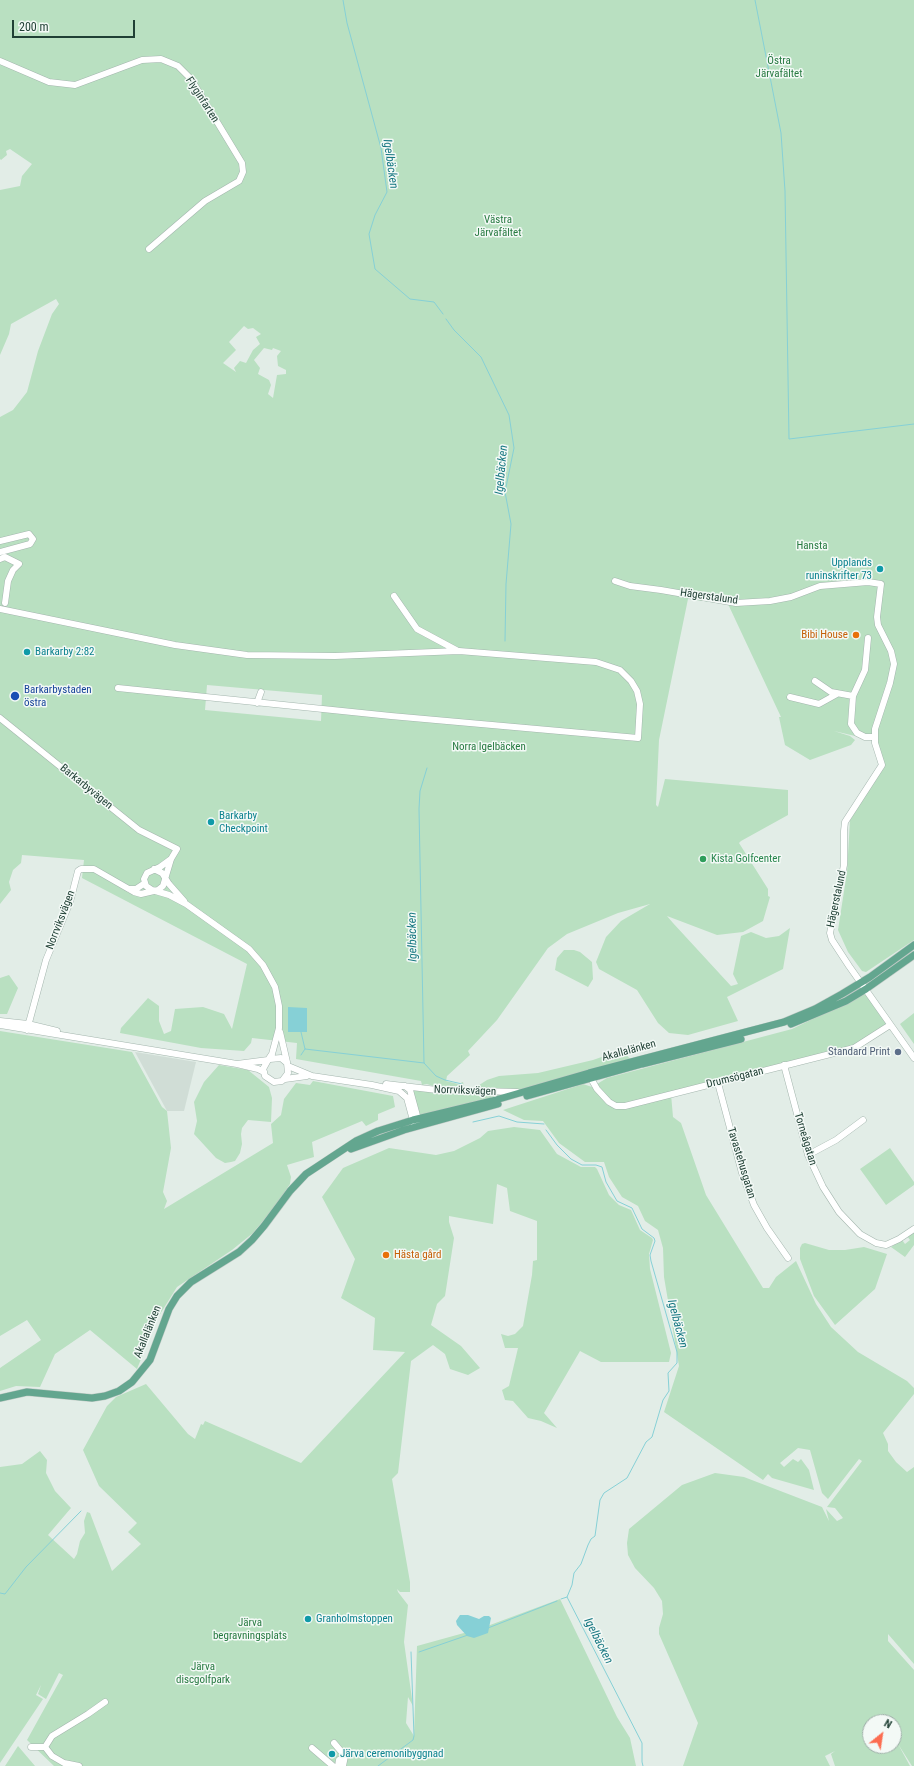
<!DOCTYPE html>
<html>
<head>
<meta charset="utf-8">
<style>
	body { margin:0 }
	#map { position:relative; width:914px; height:1766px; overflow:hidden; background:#e2ede7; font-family:"Roboto Condensed",sans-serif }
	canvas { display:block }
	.north { position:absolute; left:862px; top:1714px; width:40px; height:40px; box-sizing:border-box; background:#f3f9f6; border:1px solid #9fafa9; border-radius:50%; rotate:30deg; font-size:11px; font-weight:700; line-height:16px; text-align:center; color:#204035 }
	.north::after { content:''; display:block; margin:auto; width:14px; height:18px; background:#fc6d51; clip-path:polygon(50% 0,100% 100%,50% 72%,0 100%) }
	.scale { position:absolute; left:12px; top:20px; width:123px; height:18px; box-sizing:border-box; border:2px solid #204035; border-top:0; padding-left:5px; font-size:12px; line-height:14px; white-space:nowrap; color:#204035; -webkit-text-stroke:3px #f3f9f6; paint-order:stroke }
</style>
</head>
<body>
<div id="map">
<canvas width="914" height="1766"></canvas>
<div class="north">N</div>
<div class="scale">200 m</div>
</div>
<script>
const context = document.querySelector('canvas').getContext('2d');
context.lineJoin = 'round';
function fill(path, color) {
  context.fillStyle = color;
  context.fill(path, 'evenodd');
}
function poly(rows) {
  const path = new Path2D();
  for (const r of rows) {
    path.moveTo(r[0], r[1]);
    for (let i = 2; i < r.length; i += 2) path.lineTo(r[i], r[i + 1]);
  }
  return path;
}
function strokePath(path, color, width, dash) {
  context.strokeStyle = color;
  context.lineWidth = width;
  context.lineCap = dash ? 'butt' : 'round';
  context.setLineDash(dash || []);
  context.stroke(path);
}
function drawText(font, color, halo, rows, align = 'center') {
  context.font = font + ' "Roboto Condensed",sans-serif';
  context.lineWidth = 3;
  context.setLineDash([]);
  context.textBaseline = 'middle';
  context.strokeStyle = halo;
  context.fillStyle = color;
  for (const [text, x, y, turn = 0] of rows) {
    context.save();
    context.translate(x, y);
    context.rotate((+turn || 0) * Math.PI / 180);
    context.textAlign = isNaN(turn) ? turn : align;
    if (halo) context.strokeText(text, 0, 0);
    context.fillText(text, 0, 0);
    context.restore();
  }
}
fill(poly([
	[135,1052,196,1062,184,1111,167,1111]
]), '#d0ddd6');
fill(poly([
	[0,0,914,0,914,940,866,972,862,971,848,952,838,930,847,872,850,820,883,768,872,740,834,731,850,736,855,740,851,745,810,760,785,745,779,717,781,717,728,604,688,599,659,740,656,805,658,807,665,779,788,790,788,815,741,841,739,843,768,889,768,896,770,897,763,921,743,932,717,935,667,916,673,923,731,986,738,984,733,974,741,936,751,932,766,938,779,936,790,928,783,969,727,997,738,1021,688,1035,669,1033,658,1023,637,990,599,969,596,962,606,937,621,921,650,904,618,913,567,934,548,948,497,1020,468,1051,470,1055,447,1076,446,1081,458,1084,463,1082,464,1086,461,1088,436,1087,427,1084,422,1085,421,1081,296,1059,297,1043,252,1038,251,1043,244,1051,201,1048,120,1033,121,1028,148,998,159,1006,159,1021,164,1034,171,1031,175,1009,203,1007,224,1014,232,1029,247,964,82,878,84,860,22,855,21,863,13,870,9,882,11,890,0,904,0,417,13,410,27,392,38,351,52,314,59,304,56,299,11,324,9,334,0,355,0,190,20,186,22,176,32,164,10,149,6,151,7,155,1,160,0,159],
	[244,326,248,329,253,328,261,334,256,337,260,344,253,350,246,363,240,361,234,368,236,372,223,363,236,350,229,342],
	[264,348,272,350,273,348,281,351,277,356,278,366,286,370,286,374,277,375,273,398,268,394,271,385,269,380,258,374,260,368,254,360],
	[207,685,322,695,321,721,205,710],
	[564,950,574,950,580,952,592,962,593,979,588,987,555,970,557,958],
	[9,975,18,988,7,1014,0,1014,0,978],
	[864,994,869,997,887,1024,854,1045,671,1094,673,1117,681,1123,706,1195,763,1288,769,1288,776,1277,796,1261,816,1304,831,1327,858,1352,907,1381,914,1388,914,1394,883,1433,888,1444,888,1451,896,1462,907,1472,914,1467,914,1664,888,1634,888,1641,914,1670,914,1766,912,1766,898,1744,910,1766,835,1766,831,1754,835,1751,825,1756,830,1766,683,1766,698,1723,659,1634,659,1628,663,1614,662,1601,654,1588,635,1568,628,1555,627,1543,629,1529,682,1485,715,1473,744,1477,822,1507,829,1521,826,1509,837,1521,843,1518,835,1508,827,1507,862,1461,859,1459,828,1499,822,1493,810,1450,798,1448,780,1463,784,1467,793,1459,798,1462,801,1459,809,1470,814,1490,772,1478,768,1474,763,1480,664,1412,679,1366,664,1277,663,1248,658,1230,645,1221,638,1206,622,1197,609,1177,604,1162,585,1162,559,1143,543,1121,524,1120,503,1110,583,1084,592,1087,607,1078,792,1029],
	[870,1722,894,1722,894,1728,896,1727,894,1735,894,1746,870,1746],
	[914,1013,914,1044,900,1024],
	[0,1031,132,1052,162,1107,167,1111,171,1148,163,1192,167,1201,164,1209,273,1143,271,1124,281,1115,284,1099,296,1083,310,1085,313,1081,393,1096,395,1107,378,1114,378,1120,366,1126,362,1121,312,1142,314,1157,287,1165,291,1177,290,1184,277,1204,253,1233,232,1250,177,1287,157,1319,137,1369,90,1330,55,1354,40,1387,16,1386,0,1391,0,1368,41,1340,27,1320,0,1336],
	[616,1052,624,1052,631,1060,526,1089,473,1089,487,1080,499,1076,538,1073,593,1060],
	[219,1065,248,1070,269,1087,272,1098,271,1122,248,1120,242,1128,241,1134,242,1144,240,1153,235,1161,231,1162,225,1163,216,1158,194,1134,197,1121,194,1102,204,1082],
	[412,1089,507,1094,420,1115],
	[514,1127,540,1130,557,1154,581,1167,595,1167,597,1169,609,1195,619,1205,631,1210,640,1230,652,1238,653,1240,649,1254,650,1269,671,1353,669,1362,601,1362,580,1351,544,1413,557,1428,541,1421,528,1418,513,1401,505,1400,502,1390,509,1386,518,1348,505,1348,501,1334,508,1336,515,1334,523,1326,532,1275,533,1261,537,1260,537,1221,510,1211,507,1188,497,1184,493,1224,449,1216,449,1222,454,1238,445,1296,437,1304,431,1325,461,1346,480,1368,468,1375,450,1369,445,1354,433,1345,411,1361,398,1473,392,1479,410,1582,410,1592,400,1592,397,1589,398,1592,408,1605,404,1642,413,1706,408,1697,406,1723,414,1736,417,1646,482,1628,560,1599,617,1717,630,1738,636,1766,54,1766,27,1740,63,1675,59,1673,46,1699,38,1694,41,1685,36,1695,43,1699,0,1763,0,1467,22,1464,40,1451,47,1460,46,1473,55,1491,71,1508,48,1535,74,1559,77,1554,80,1541,85,1533,84,1521,87,1512,90,1513,112,1571,141,1544,128,1532,137,1523,99,1486,83,1450,107,1406,116,1397,146,1384,188,1434,195,1439,201,1424,203,1425,205,1421,301,1463,405,1352,373,1350,375,1318,341,1298,355,1259,322,1197,343,1168,389,1148,436,1155,454,1151,480,1138,488,1131],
	[890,1148,914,1182,914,1185,886,1205,860,1169],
	[914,1231,914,1245,905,1257,891,1247,902,1240,905,1244,910,1240,907,1236],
	[805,1243,829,1250,845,1250,864,1247,887,1254,875,1289,835,1325,814,1296,800,1259,800,1248,802,1244],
	[18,1746,35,1766,5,1766]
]), '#b9e0c1');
fill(poly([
	[288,1007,307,1008,307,1032,288,1032],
	[460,1615,468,1615,479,1619,484,1616,489,1616,491,1618,488,1633,474,1638,467,1636,457,1625,456,1621]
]), '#86d0d6');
strokePath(poly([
	[343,0,347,23,381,148,387,192,375,215,369,234,375,269,410,299,434,302,443,314],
	[755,0,781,133,785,191,789,439,914,424],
	[446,319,454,330,481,357,509,415,514,448,505,492,511,524,506,584,505,641],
	[427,768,420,791,419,809,424,1063,436,1076,445,1080,462,1084],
	[301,1032,305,1049,424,1063],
	[301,1055,305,1049],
	[473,1122,499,1116,517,1122,544,1124],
	[546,1130,557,1145,571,1159,582,1165,596,1165,602,1167,606,1182,617,1201,632,1208,642,1229,654,1238,655,1241,650,1255,651,1261,677,1352,677,1363,668,1373,669,1391,663,1400,652,1437,646,1442,627,1478,604,1493,600,1500,595,1536,591,1539,588,1545,581,1564,574,1573,572,1585,567,1597,642,1743,642,1762,643,1766],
	[0,1593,5,1594,26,1567,81,1511],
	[561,1599,567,1597],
	[488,1628,557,1601],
	[419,1652,468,1635],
	[378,1766,413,1740,414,1736,411,1652]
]), '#86d0d6', 1);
const minor = poly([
	[0,61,49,82,75,85,142,60,161,59,178,66,191,79,242,163,243,172,239,181,205,201,149,249],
	[0,541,29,534,33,539,30,544,0,552],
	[0,559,5,557,19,564,13,570,8,581,5,603],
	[615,581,630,586,661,590,736,603,770,601,791,597,820,586,868,582,881,584,877,617,878,625,891,651,894,664,890,683,875,729,875,743,882,765,845,822,844,831,844,865,830,933,832,940,849,966,914,1058],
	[394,596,417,629,458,651],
	[0,609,175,645,247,655,335,656,459,651,596,662,620,670,631,681,637,691,640,704,638,738,391,716,118,688],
	[868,638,865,670,853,696,851,724,857,733,865,737,875,737],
	[815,681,831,692,853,696],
	[790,697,819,704,837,694],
	[257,703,261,692],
	[0,718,139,830,177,849,171,859,163,886,158,890,141,894,134,892,94,869,81,869,78,871,70,902,46,960,27,1030],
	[171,859,160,867,147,873,144,879,146,886,152,890,169,895,186,904,249,949,263,965,275,987,279,1006,279,1028,272,1054,268,1060,237,1064],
	[154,869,162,873,169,884,184,901],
	[129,889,136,889,145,883],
	[0,1021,28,1024,57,1031],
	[0,1025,237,1064,258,1069,264,1072],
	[280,1032,287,1062],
	[268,1060,263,1069,265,1076,274,1082,282,1081,288,1073,287,1063,281,1058,270,1059],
	[784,1065,808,1155,823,1187,839,1212,860,1234,876,1243,886,1245,899,1239,914,1229],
	[288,1066,312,1076,372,1085,399,1091,407,1098,414,1124],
	[589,1075,597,1089,609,1102,616,1106,625,1106,854,1048,890,1025],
	[285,1079,307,1076],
	[718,1083,742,1173,754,1205,767,1228,788,1258],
	[386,1084,437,1090,517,1092],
	[405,1086,410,1090,419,1123],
	[808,1155,836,1140,863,1120],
	[334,1743,345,1756,343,1766],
	[31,1747,45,1747,52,1736,88,1714,105,1702],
	[45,1747,52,1756,64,1763,79,1766],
	[312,1748,333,1766],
	[338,1766,339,1760,345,1756]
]);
const major = poly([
	[791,1024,846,1001,866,989,914,955],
	[527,1096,642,1064,741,1039],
	[351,1149,404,1130,498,1104],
	[0,1398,27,1392,92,1398,105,1396,119,1391,132,1382,150,1360,169,1309,177,1296,191,1282,239,1252,252,1240,264,1226,290,1191,306,1174,356,1141,378,1131,413,1120,492,1101,589,1073,784,1022,815,1009,842,994,870,977,914,945]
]);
strokePath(minor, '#a4b6ae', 7);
strokePath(major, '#c1cac6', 8);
strokePath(minor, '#fff', 6);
strokePath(major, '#63a68f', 7);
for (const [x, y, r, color] of [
	[880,569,4,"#0f9aa8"],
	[856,635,4,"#e8710a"],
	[27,652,4,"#0f9aa8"],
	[15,696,5,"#1a4fb4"],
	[211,822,4,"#0f9aa8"],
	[703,859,4,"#2e9e5b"],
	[898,1052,4,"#5c6f8a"],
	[386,1255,4,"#e8710a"],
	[308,1619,4,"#0f9aa8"],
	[332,1754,4,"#0f9aa8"]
]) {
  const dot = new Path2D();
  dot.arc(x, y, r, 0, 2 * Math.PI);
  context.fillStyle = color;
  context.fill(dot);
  strokePath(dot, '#f3f9f6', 1.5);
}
drawText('11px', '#277a41', '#f3f9f6', [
	["Östra",779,61],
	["Järvafältet",779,74],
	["Västra",498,220],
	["Järvafältet",498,233],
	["Hansta",812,546],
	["Norra Igelbäcken",489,747],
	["Järva",250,1623],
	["begravningsplats",250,1636],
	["Järva",203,1667],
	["discgolfpark",203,1680]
]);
drawText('11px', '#204035', '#f3f9f6', [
	["Flyginfarten",202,100,57],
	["Hägerstalund",709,597,8],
	["Barkarbyvägen",86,787,39],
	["Hägerstalund",837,899,-78],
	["Norrviksvägen",61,920,-69],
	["Akallalänken",629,1051,-15],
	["Drumsögatan",735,1078,-14],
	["Norrviksvägen",465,1091,2],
	["Torneågatan",805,1139,73],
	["Tavastehusgatan",741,1163,73],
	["Akallalänken",148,1332,-68]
]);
drawText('11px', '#0d838f', '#f3f9f6', [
	["Upplands",872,563,"right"],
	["runinskrifter 73",872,576,"right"],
	["Barkarby 2:82",35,652],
	["Barkarby",219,816],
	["Checkpoint",219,829],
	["Granholmstoppen",316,1619],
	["Järva ceremonibyggnad",340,1754]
], 'left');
drawText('11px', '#c56008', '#f3f9f6', [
	["Bibi House",848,635],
	["Hästa gård",394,1255,"left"]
], 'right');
drawText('11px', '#164399', '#f3f9f6', [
	["Barkarbystaden",24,690],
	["östra",24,703]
], 'left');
drawText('11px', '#27864d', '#f3f9f6', [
	["Kista Golfcenter",711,859]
], 'left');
drawText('11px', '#4e5e75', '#f3f9f6', [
	["Standard Print",890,1052]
], 'right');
drawText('italic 12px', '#167781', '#f3f9f6', [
	["Igelbäcken",390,164,82],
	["Igelbäcken",502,470,-85],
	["Igelbäcken",413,937,-91],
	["Igelbäcken",677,1324,75],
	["Igelbäcken",598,1641,63]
]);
</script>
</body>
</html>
